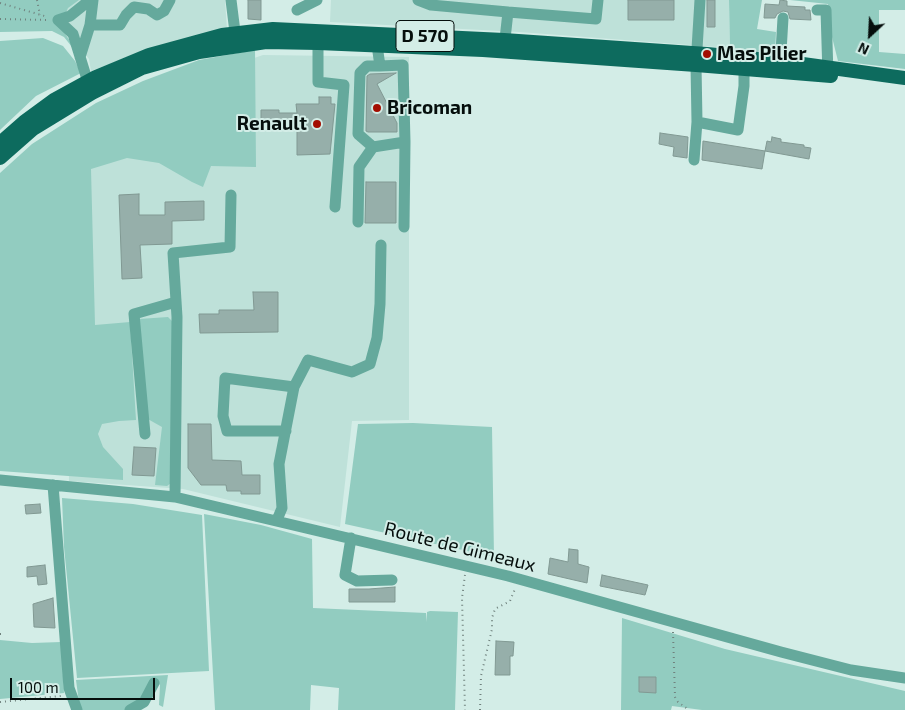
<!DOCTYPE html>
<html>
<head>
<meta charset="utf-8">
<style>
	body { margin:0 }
	#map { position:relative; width:905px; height:710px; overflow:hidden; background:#d3ede7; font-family:"Exo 2",sans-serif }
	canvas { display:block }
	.north { position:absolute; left:845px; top:10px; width:50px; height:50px; -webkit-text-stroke:4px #d3ede7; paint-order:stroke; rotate:205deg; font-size:14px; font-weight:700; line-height:20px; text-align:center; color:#050e0c }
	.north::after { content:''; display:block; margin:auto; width:18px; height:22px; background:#050e0c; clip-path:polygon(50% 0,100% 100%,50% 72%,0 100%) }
	.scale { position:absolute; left:10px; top:678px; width:145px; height:22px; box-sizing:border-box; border:2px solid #050e0c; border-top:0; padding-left:6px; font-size:15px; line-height:18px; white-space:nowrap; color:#050e0c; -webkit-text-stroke:4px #d3ede7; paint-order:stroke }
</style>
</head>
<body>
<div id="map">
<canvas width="905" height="710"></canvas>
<div class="north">N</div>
<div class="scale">100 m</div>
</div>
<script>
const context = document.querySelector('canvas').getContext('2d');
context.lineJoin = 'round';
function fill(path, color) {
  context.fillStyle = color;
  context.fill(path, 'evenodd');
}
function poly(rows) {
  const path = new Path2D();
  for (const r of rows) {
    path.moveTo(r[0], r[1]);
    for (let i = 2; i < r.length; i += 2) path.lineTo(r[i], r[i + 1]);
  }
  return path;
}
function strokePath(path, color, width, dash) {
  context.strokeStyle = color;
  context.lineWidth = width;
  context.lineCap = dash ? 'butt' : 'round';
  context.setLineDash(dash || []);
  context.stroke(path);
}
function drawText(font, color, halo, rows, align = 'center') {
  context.font = font + ' "Exo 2",sans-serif';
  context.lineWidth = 4;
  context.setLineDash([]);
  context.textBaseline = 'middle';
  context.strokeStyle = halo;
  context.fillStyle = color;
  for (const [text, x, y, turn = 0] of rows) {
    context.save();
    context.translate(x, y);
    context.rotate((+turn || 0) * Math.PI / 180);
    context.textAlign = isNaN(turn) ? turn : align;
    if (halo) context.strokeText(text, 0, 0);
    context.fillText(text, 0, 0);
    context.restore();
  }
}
fill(poly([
	[46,0,225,0,227,29,142,52,91,71,89,59,49,11],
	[331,0,729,0,730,48,519,32,330,22],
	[263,55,409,57,409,420,352,421,340,527,183,489,69,481,68,334,90,114]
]), '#bee1d9');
fill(poly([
	[0,0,79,0,68,8,60,26,72,44,72,47,64,37,52,31,0,32],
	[729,0,762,0,757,29,776,32,775,53,730,48],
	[790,0,905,0,905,10,879,10,879,52,905,54,905,69,838,61,831,33,828,4],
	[43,38,63,46,75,61,81,73,36,96,0,130,0,41],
	[255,50,256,167,211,166,203,187,192,182,159,163,127,158,91,169,95,325,130,322,136,420,119,421,102,424,98,434,103,447,123,469,123,480,0,471,0,173,32,144,96,103,143,81,199,60],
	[168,317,173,322,171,483,167,486,155,485,162,427,146,418,139,319],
	[413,423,492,427,494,557,345,524,358,424],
	[62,498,133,504,202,515,209,671,77,678,64,547],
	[204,514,261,525,312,539,313,608,426,613,427,622,427,612,430,611,458,612,455,710,338,710,339,688,311,685,310,710,215,710],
	[622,618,725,649,905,691,905,710,702,710,672,706,671,710,621,710],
	[0,640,32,643,61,642,64,693,0,699],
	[168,675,163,707,159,705,160,685,157,682,146,693,125,710,80,710,76,680]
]), '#92ccc0');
const building = poly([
	[248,0,261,0,261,20,248,19,248,0],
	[628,0,674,0,674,20,628,20,628,0],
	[707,0,715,0,715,27,707,27,707,0],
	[780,0,787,1,787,6,805,7,805,10,810,10,811,20,790,19,788,12,783,11,777,14,775,18,764,18,765,4,779,5,780,0],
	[396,73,377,84,397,123,397,132,368,132,366,131,367,76,370,74,396,73],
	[319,97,331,97,331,104,335,104,330,154,297,155,297,122,261,120,261,110,279,110,279,113,297,113,296,104,319,104,319,97],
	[660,133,688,137,687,158,673,156,674,147,659,144,660,133],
	[772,137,781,139,781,142,804,145,804,147,811,148,809,159,765,151,762,169,702,160,703,141,765,151,767,141,771,142,772,137],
	[366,182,396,182,396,223,365,223,366,182],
	[139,194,139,215,165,215,165,202,204,201,204,220,172,221,172,244,140,245,142,278,122,279,119,195,139,194],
	[253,292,278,292,278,332,200,333,199,314,219,314,219,310,254,310,253,292],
	[188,424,211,424,212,460,241,461,242,475,260,475,260,494,241,494,241,491,227,491,226,485,201,485,188,468,188,424],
	[134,447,156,448,154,476,132,475,134,447],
	[40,504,41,513,26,514,25,505,40,504],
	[569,549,578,550,578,564,589,567,587,583,548,574,550,558,568,562,569,549],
	[45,565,47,584,38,585,37,576,27,577,27,567,45,565],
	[602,575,648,585,645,595,600,586,602,575],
	[395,587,395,602,349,602,349,589,369,589,395,587],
	[53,598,55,628,34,627,33,604,53,598],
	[496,641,514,642,513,656,510,656,510,675,495,675,496,641],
	[639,677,656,677,656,693,639,692,639,677]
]);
fill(building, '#96afaa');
strokePath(building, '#819993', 1);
strokePath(poly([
	[37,0,40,15],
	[0,3,48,17],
	[0,19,48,20],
	[465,575,462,598,465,710],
	[673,632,675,697,678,702,689,710],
	[0,634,1,634],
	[0,702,61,696],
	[480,710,481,676,492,629,492,618,495,609,510,601,515,589]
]), '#70827e', 2, [1, 4]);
strokePath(poly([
	[87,0,85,4,70,16,58,20,73,34,90,89],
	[231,0,236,40],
	[418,0,431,5,508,12],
	[297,10,317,0],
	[817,10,826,10,828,75],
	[90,25,120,25,126,15,134,7,148,9,157,15,164,11,170,0],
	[318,35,318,82,344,85,335,207],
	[376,38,380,66,367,66,360,73,358,134,373,147,405,142,403,65,380,66],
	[504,48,508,12,596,19,598,0],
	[80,57,90,25,93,0],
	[780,69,783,18],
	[697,122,696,65,700,0],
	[694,160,697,122,738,130,744,86,744,62],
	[358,222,359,167,373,147],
	[404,227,405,142],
	[286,431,227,431,223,416,225,378,294,387],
	[145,434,134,314,176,302],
	[0,480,175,497,508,576,781,652,851,670,905,678],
	[53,485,69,688,77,710],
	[175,497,177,317,173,253,230,247,231,195],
	[277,520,282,508,279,464,294,387,308,360,352,372,370,364,377,338,380,304,381,245],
	[351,538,345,575,357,581,392,580],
	[130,710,144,702,154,683]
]), '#65a99c', 11);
strokePath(poly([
	[0,143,24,122,54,100,96,77,149,55,222,35,273,29,504,40,707,54,781,61,905,78],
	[0,158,33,129,92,93,142,68,199,52,266,42,318,43,483,50,696,65,831,76]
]), '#0d6b5e', 14);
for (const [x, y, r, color] of [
	[707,54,5,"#a30d01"],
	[377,108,5,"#a30d01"],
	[317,124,5,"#a30d01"]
]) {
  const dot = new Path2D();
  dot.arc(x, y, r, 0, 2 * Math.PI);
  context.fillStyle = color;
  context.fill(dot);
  strokePath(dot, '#d3ede7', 2);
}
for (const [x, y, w] of [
	[425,36,58]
]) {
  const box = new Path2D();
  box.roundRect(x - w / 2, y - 15.5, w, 31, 4);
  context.fillStyle = '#d3ede7';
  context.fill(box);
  strokePath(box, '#050e0c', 1);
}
drawText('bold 18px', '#050e0c', null, [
	["D 570",425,36]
]);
drawText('bold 19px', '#050e0c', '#d3ede7', [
	["Mas Pilier",717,54],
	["Bricoman",387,108],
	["Renault",307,124,"right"]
], 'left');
drawText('19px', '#050e0c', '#d3ede7', [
	["Route de Gimeaux",460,547,14]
]);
</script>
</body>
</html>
